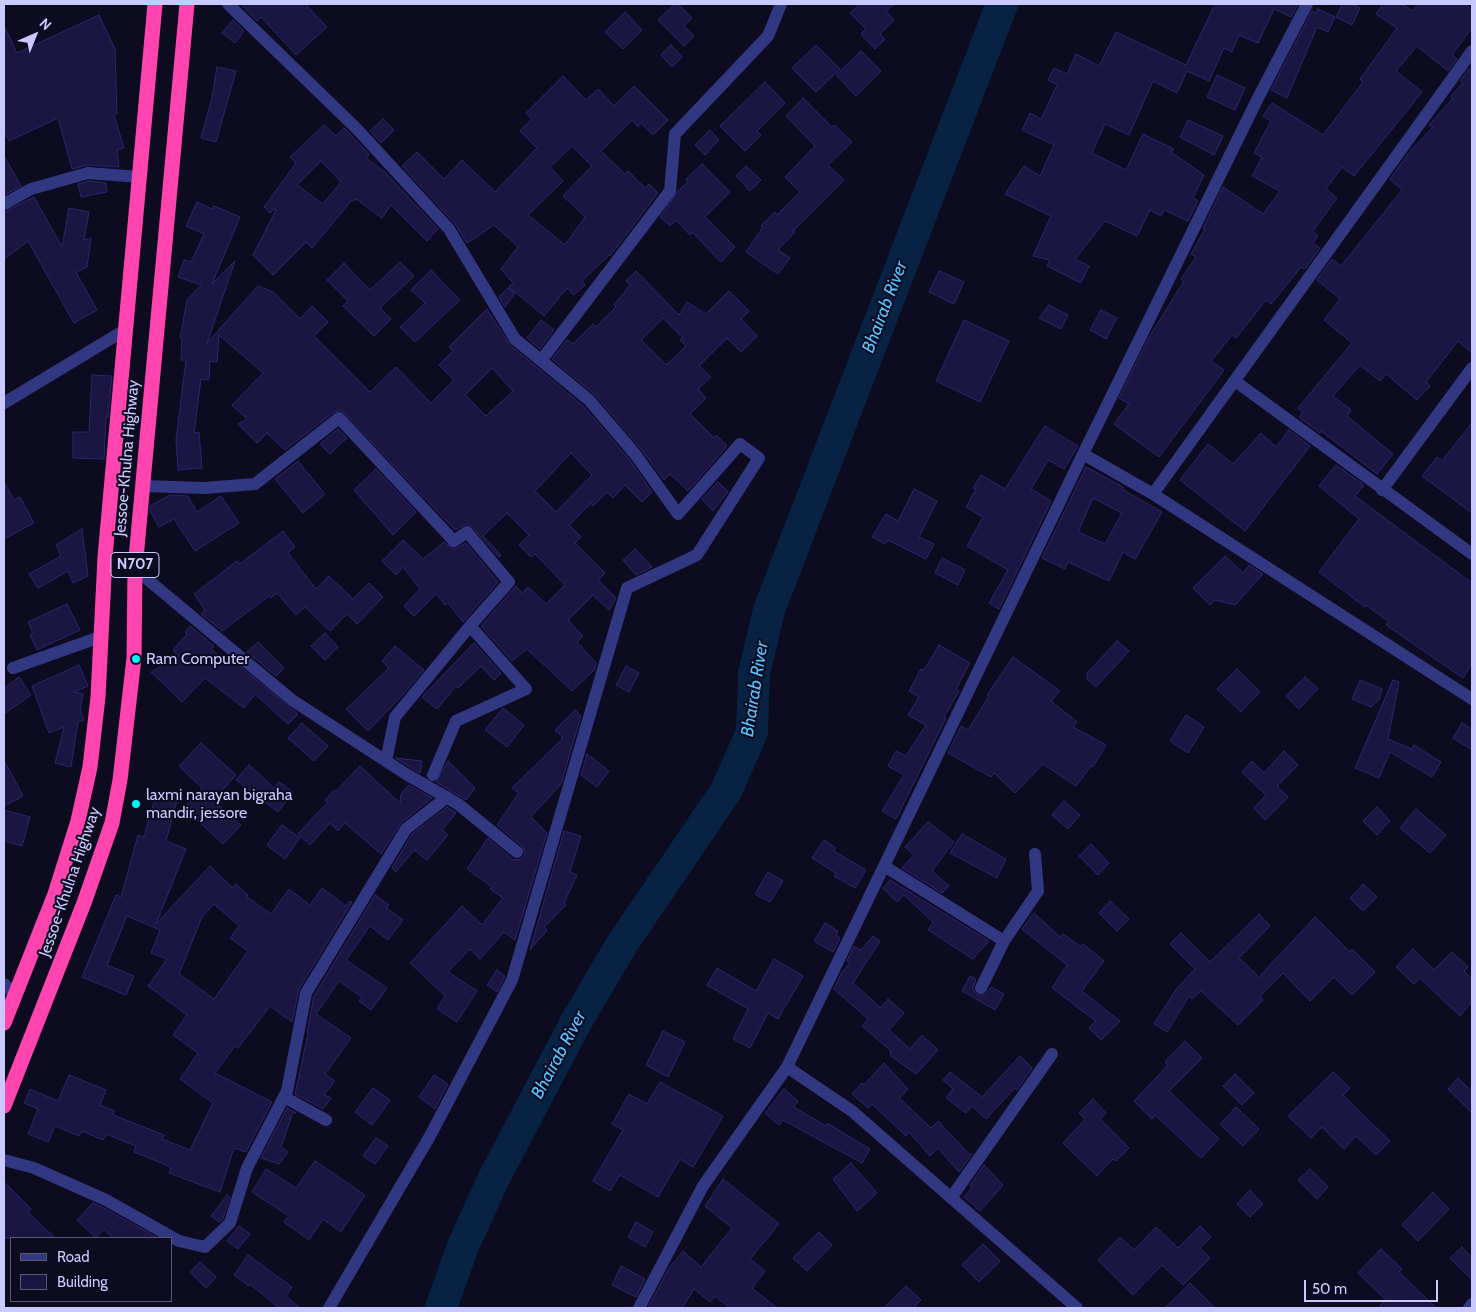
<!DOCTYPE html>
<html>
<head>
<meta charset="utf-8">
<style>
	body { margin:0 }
	#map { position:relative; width:1476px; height:1312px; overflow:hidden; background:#0c0b1f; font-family:Cabin,sans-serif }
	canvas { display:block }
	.frame { position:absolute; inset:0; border:5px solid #cac9ff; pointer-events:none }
	.legend { position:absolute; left:10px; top:1237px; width:162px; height:65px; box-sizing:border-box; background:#0c0b1f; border:1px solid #585779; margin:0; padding:6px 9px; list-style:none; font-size:15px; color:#cac9ff }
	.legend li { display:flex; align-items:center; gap:10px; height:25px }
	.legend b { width:25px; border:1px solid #585779 }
	.north { position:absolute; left:10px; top:10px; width:50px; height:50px; -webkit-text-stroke:4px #0c0b1f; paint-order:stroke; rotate:44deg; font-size:14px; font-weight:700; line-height:20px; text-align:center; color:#cac9ff }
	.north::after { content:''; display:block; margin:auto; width:18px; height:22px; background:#cac9ff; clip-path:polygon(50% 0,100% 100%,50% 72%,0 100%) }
	.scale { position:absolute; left:1304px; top:1280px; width:134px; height:22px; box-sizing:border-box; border:2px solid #cac9ff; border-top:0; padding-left:6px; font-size:15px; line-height:18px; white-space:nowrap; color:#cac9ff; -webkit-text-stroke:4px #0c0b1f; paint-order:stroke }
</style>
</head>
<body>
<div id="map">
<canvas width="1476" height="1312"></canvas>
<div class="frame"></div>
<ul class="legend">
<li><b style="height:6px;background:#323782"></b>Road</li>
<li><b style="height:14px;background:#1a1541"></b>Building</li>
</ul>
<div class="north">N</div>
<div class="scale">50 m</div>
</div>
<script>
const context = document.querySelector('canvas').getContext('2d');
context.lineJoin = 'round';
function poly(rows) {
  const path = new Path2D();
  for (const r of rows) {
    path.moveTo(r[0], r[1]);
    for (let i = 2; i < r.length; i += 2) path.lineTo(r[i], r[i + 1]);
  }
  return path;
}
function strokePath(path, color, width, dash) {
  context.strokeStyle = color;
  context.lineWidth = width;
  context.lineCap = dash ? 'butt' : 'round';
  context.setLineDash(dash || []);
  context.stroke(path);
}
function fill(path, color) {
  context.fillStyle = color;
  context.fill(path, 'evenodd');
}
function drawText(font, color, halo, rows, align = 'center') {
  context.font = font + ' Cabin,sans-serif';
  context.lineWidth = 4;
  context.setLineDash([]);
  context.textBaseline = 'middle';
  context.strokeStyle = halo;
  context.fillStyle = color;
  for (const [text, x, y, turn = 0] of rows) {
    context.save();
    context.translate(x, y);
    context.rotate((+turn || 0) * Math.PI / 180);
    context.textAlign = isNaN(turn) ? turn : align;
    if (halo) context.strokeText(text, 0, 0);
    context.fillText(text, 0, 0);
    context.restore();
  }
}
strokePath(poly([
	[441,1308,463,1246,494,1178,576,1022,622,944,726,791,752,732,754,674,769,610,1002,4]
]), '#072242', 32);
const building = poly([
	[241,4,305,4,327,27,296,55,261,17,257,21,241,4],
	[675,4,678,4,692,18,684,26,694,36,684,46,658,20,675,4],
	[860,4,894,4,886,11,894,20,880,34,885,39,875,49,861,34,866,29,850,13,860,4],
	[1215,4,1298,4,1291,17,1274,9,1258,43,1239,35,1232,52,1224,48,1209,81,1187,71,1177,93,1153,81,1129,135,1105,124,1092,153,1126,170,1143,134,1174,149,1171,152,1204,175,1193,198,1198,201,1188,221,1164,210,1161,216,1150,210,1137,236,1105,221,1075,259,1089,266,1081,283,1047,266,1050,260,1033,256,1051,216,1005,194,1024,166,1040,176,1054,145,1022,130,1030,113,1041,119,1057,85,1048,80,1054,68,1067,74,1076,54,1099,66,1116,32,1186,65,1215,4],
	[1342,4,1352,4,1360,8,1352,25,1336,17,1342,4],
	[1383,4,1402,4,1412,11,1418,4,1465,4,1472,10,1472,28,1452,55,1457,59,1448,71,1417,46,1396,71,1422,92,1354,176,1342,167,1326,189,1337,198,1313,231,1318,236,1313,243,1320,248,1305,269,1301,267,1271,304,1266,300,1236,338,1232,335,1211,361,1224,370,1159,457,1114,424,1129,404,1119,398,1149,337,1184,281,1181,279,1196,257,1191,254,1205,229,1203,228,1223,187,1263,214,1280,191,1252,176,1262,157,1254,153,1271,121,1263,116,1272,103,1323,135,1363,82,1360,79,1397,28,1376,14,1383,4],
	[1318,9,1335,17,1328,32,1317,27,1287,98,1271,90,1312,11,1316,13,1318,9],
	[625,12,642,30,623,49,605,32,625,12],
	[99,15,115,49,117,113,114,115,124,148,117,150,119,167,88,165,72,169,58,118,9,141,4,130,4,26,17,53,99,15],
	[233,20,244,31,235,43,222,33,233,20],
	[671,45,682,57,672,67,661,55,671,45],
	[816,45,840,69,816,92,792,68,816,45],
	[861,51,881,71,856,96,836,75,861,51],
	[217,67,236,71,216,142,201,138,212,98,217,67],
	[1469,69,1472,72,1472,353,1458,341,1426,382,1430,386,1417,400,1386,374,1380,381,1360,365,1333,396,1351,410,1347,416,1393,454,1377,474,1321,431,1320,433,1299,417,1303,412,1298,408,1352,343,1324,320,1340,299,1317,280,1332,259,1341,266,1402,190,1390,179,1411,150,1433,127,1429,125,1453,98,1451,96,1463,83,1460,81,1469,69],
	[1217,75,1245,88,1235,110,1207,97,1217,75],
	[563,76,586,100,598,89,614,106,634,86,668,120,653,135,641,123,638,127,632,120,601,151,625,174,628,171,645,188,649,184,658,193,610,256,609,255,582,281,585,285,574,295,567,288,544,316,509,287,513,283,501,269,518,247,512,241,494,225,467,243,455,224,402,166,417,152,444,179,462,160,495,192,537,148,520,131,532,119,526,113,563,76],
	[572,146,592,166,563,196,585,217,565,245,528,215,563,181,550,167,572,146],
	[765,82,785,103,757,131,761,135,745,151,720,126,765,82],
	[803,98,832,127,834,125,852,142,828,165,844,180,793,231,795,232,778,250,790,258,778,274,746,252,763,227,761,226,775,212,777,215,800,192,785,177,815,146,786,116,803,98],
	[383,119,394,130,381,143,370,131,383,119],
	[1188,120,1223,136,1214,155,1180,137,1188,120],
	[324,125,336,136,344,128,369,154,366,158,385,172,438,229,427,241,391,205,382,218,356,199,354,201,352,200,312,248,306,242,273,275,253,255,276,210,274,209,270,213,264,207,296,163,290,157,324,125],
	[321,161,341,182,323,204,297,185,321,161],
	[710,130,719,140,705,155,695,145,710,130],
	[4,156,21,186,4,195,4,156],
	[702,164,730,192,705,217,735,247,721,262,692,232,690,235,676,220,670,226,660,217,678,191,688,182,686,179,702,164],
	[746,166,761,180,750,191,736,176,746,166],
	[89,181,106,183,107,192,81,197,78,184,89,181],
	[34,197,62,247,69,208,89,212,84,240,91,238,87,267,76,272,97,310,74,323,28,241,4,259,4,212,34,197],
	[197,202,212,209,214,206,240,217,212,284,235,261,207,343,258,286,273,292,300,319,312,306,328,322,314,336,370,392,396,367,431,403,454,380,439,365,453,351,449,347,487,309,510,345,583,406,629,459,652,492,642,502,625,485,613,498,607,492,593,506,591,503,569,525,581,537,575,543,605,573,598,580,616,598,609,610,593,595,568,620,583,636,577,642,596,663,595,669,572,691,527,649,512,661,481,626,516,586,522,593,528,587,546,604,565,585,535,554,531,557,519,545,529,535,507,513,483,536,501,555,499,557,470,525,466,524,455,530,341,410,334,412,285,450,267,433,257,443,238,424,247,419,232,405,263,373,219,335,217,362,210,361,209,380,201,379,194,433,199,432,202,468,178,470,176,440,186,360,181,360,182,339,180,338,187,300,201,285,178,277,184,260,191,262,204,234,186,226,197,202],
	[492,368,513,391,486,416,465,395,492,368],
	[571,453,592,475,556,512,535,491,571,453],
	[400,262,414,276,380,308,391,319,374,336,343,306,348,301,327,280,344,263,370,290,400,262],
	[431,270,460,300,415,342,400,327,425,303,411,290,431,270],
	[636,271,679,315,687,302,706,314,729,291,749,311,741,319,757,336,741,352,727,338,699,366,711,377,698,389,706,398,690,414,714,438,716,435,727,446,688,491,670,474,664,480,641,449,595,395,552,359,567,340,573,344,593,324,596,327,616,307,614,305,630,285,626,281,636,271],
	[663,318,683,338,680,340,686,346,666,365,641,340,663,318],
	[939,271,964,282,954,304,929,292,939,271],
	[508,288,515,293,505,307,499,297,508,288],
	[1049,305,1068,315,1061,329,1039,318,1049,305],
	[1101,310,1117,318,1106,339,1090,330,1101,310],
	[541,320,554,330,540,349,527,338,541,320],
	[964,320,1009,341,980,402,936,381,964,320],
	[92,375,112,376,108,417,106,417,104,459,73,458,73,432,89,432,92,375],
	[1472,423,1472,513,1422,476,1437,457,1442,461,1472,423],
	[1045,426,1078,446,1064,469,1048,460,1031,489,1051,501,999,609,989,603,1008,570,967,546,983,517,966,507,976,489,973,488,981,475,1005,489,1045,426],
	[338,429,347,438,330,454,320,444,338,429],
	[1289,430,1310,446,1245,531,1180,480,1208,444,1233,464,1261,433,1276,447,1289,430],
	[298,461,325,494,303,513,275,479,298,461],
	[1336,465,1364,485,1355,496,1472,583,1472,663,1463,678,1386,625,1389,622,1366,605,1365,607,1319,572,1359,519,1319,486,1336,465],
	[1086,467,1123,487,1122,489,1162,512,1135,559,1123,552,1109,581,1068,562,1065,569,1042,558,1086,467],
	[1093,498,1122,513,1105,544,1078,532,1093,498],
	[376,469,416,512,393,535,354,490,376,469],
	[4,482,14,500,20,497,34,523,4,539,4,482],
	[718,482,728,492,713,511,702,499,718,482],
	[914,489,937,501,919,537,934,544,926,559,888,540,885,544,872,537,886,514,898,521,914,489],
	[170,495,188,496,197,512,221,496,239,523,195,551,174,519,159,527,150,511,150,506,170,495],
	[82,529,88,576,73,583,68,571,38,588,29,574,61,556,56,545,82,529],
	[283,531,295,547,288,553,316,589,329,576,353,599,369,583,383,597,357,624,347,614,330,631,305,607,296,615,277,593,271,598,269,596,222,631,201,614,205,610,194,594,237,561,240,564,283,531],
	[403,540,423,559,444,542,455,549,466,543,498,582,463,622,448,603,445,605,436,594,414,616,404,606,420,589,403,567,396,575,382,561,403,540],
	[635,549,652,567,636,575,623,560,635,549],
	[1225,556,1243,573,1249,565,1263,574,1235,605,1215,600,1210,605,1193,588,1225,556],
	[942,558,965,570,958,585,935,573,942,558],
	[67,604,80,630,37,650,30,635,33,633,28,622,67,604],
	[190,626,214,646,211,649,233,666,236,663,298,714,288,724,255,694,244,708,205,678,182,702,151,672,179,656,173,650,187,634,185,632,190,626],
	[325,633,338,647,325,660,311,646,325,633],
	[1117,641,1129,651,1096,687,1087,679,1087,673,1117,641],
	[258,642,284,668,276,676,247,652,258,642],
	[474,643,501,673,494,680,481,666,458,688,456,686,437,709,422,697,474,643],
	[939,645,970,663,956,689,959,691,944,717,946,718,896,819,882,811,904,775,888,766,896,751,906,756,926,725,908,715,919,697,909,691,921,669,924,670,939,645],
	[395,646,424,670,399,699,368,731,346,709,389,668,382,661,395,646],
	[1013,657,1060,691,1051,701,1077,722,1073,727,1106,745,1093,767,1091,766,1076,786,1043,764,1015,793,994,773,991,777,948,753,961,726,968,730,989,696,987,695,1013,657],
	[79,665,88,686,74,692,83,694,80,710,84,720,78,722,71,767,55,763,64,727,49,733,32,686,79,665],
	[626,666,639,673,629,692,616,685,626,666],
	[1237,669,1260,692,1241,712,1217,689,1237,669],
	[19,677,31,695,4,714,4,688,19,677],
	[1305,677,1318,689,1299,709,1286,696,1305,677],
	[1360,680,1382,689,1379,700,1371,707,1352,699,1360,680],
	[1393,680,1399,682,1388,739,1412,749,1414,745,1441,762,1432,777,1390,752,1379,778,1355,768,1393,680],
	[503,708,524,725,507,747,485,730,503,708],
	[575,710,581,716,561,784,531,817,547,833,515,940,504,932,480,959,470,949,448,972,477,991,457,1022,437,1009,445,996,410,963,462,906,482,925,503,898,490,889,492,887,467,869,488,838,512,859,519,860,524,857,525,853,522,846,497,825,519,793,512,788,563,738,555,730,575,710],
	[1186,715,1204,727,1188,753,1170,741,1186,715],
	[302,723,328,746,314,761,288,738,302,723],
	[1462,723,1472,729,1472,750,1453,738,1462,723],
	[201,743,236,775,213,800,241,825,223,844,184,808,202,788,179,766,201,743],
	[1284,751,1298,765,1277,786,1288,797,1265,820,1254,808,1266,795,1242,772,1252,761,1264,773,1284,751],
	[587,754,609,771,597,787,581,775,587,754],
	[396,758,422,761,420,773,410,767,396,758],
	[4,760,23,796,4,806,4,760],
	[448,761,475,788,466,800,436,782,448,761],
	[249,765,274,788,279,782,293,792,278,812,236,780,249,765],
	[360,766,400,803,401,794,409,785,432,798,401,823,381,854,345,823,338,831,330,823,310,845,298,834,328,802,325,800,334,790,336,791,360,766],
	[156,795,177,801,166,841,186,849,156,924,210,866,233,888,236,884,248,895,247,897,271,914,289,889,310,905,322,888,346,906,350,901,352,902,299,989,292,1022,270,1006,238,1048,235,1046,215,1073,272,1102,246,1152,234,1148,220,1192,169,1173,171,1167,134,1152,136,1146,106,1134,103,1140,82,1131,79,1136,55,1126,48,1142,28,1134,38,1109,24,1103,30,1089,58,1101,69,1075,106,1090,100,1105,115,1111,113,1115,164,1135,162,1139,190,1150,213,1103,180,1079,198,1053,173,1035,187,1015,148,986,167,959,151,953,160,930,127,916,107,965,134,976,126,995,82,977,116,895,121,897,138,835,144,837,156,795],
	[214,904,239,926,230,938,248,951,214,999,179,974,202,917,214,904],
	[1064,801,1080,815,1068,829,1052,815,1064,801],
	[447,807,456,813,442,830,448,835,427,860,414,850,396,872,392,868,412,834,447,807],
	[1377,807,1390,821,1377,835,1363,821,1377,807],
	[1416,809,1446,835,1430,853,1400,828,1416,809],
	[4,810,30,817,22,846,4,841,4,810],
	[928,822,954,842,932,871,949,886,942,893,902,868,914,855,905,847,928,822],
	[282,825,300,838,285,859,267,845,282,825],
	[564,831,581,836,570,872,577,875,564,903,566,905,544,927,547,930,530,950,564,831],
	[962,834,1006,859,997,878,950,853,962,834],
	[824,840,836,848,834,851,866,870,855,888,834,876,836,873,812,858,824,840],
	[1091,844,1109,863,1098,875,1079,856,1091,844],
	[768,872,783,881,770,902,755,894,768,872],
	[890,880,989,941,973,959,928,930,933,922,904,895,897,902,883,888,890,880],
	[1363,884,1377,897,1363,911,1350,898,1363,884],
	[375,895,389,905,386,908,403,920,388,940,370,926,346,960,387,988,371,1010,359,1001,362,997,339,981,316,1014,351,1038,325,1074,335,1081,324,1095,331,1098,323,1109,295,1094,308,1034,307,1032,314,996,375,895],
	[1110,901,1129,919,1117,931,1099,913,1110,901],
	[1034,913,1060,937,1063,934,1081,947,1083,944,1104,961,1082,991,1120,1021,1101,1040,1089,1028,1096,1021,1052,988,1067,965,1022,929,1034,913],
	[1259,914,1270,926,1239,958,1259,977,1315,917,1350,952,1352,949,1375,972,1352,995,1334,977,1310,1001,1283,973,1260,996,1263,1000,1238,1025,1201,991,1192,999,1189,996,1167,1032,1154,1024,1177,988,1195,969,1170,944,1181,933,1210,962,1259,914],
	[825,923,838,931,836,935,840,938,833,952,814,941,825,923],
	[873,936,880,941,853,983,881,1008,888,999,904,1013,889,1030,910,1049,922,1035,938,1050,916,1074,891,1056,890,1050,862,1026,868,1019,834,989,842,972,850,963,847,961,854,946,861,950,873,936],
	[1413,949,1434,970,1452,952,1468,967,1464,971,1472,979,1472,1002,1460,1016,1420,978,1414,984,1396,967,1413,949],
	[774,959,803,976,778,1019,768,1013,750,1048,733,1039,748,1009,707,985,717,968,756,991,774,959],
	[497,970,505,976,497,992,487,985,497,970],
	[970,976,976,979,973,988,977,995,985,995,991,987,1004,994,995,1010,962,991,970,976],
	[663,1031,685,1042,668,1077,646,1065,663,1031],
	[1185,1041,1202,1058,1169,1091,1219,1139,1201,1158,1155,1115,1152,1119,1134,1101,1168,1065,1165,1062,1185,1041],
	[1020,1056,1032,1068,1017,1090,1015,1088,986,1119,972,1106,966,1113,946,1098,953,1089,943,1080,950,1072,982,1097,1020,1056],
	[884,1063,908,1089,899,1098,931,1128,938,1121,969,1154,972,1154,959,1172,938,1148,930,1156,909,1132,906,1136,872,1104,868,1108,852,1094,862,1083,864,1085,884,1063],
	[1333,1072,1350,1088,1343,1095,1390,1141,1376,1155,1356,1136,1344,1149,1322,1127,1311,1138,1288,1116,1333,1072],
	[1235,1074,1254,1093,1242,1105,1223,1086,1235,1074],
	[434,1075,448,1084,435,1109,419,1097,434,1075],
	[1458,1078,1472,1092,1472,1113,1448,1089,1458,1078],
	[660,1082,723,1116,693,1167,680,1159,658,1197,620,1175,610,1191,593,1181,623,1130,612,1124,629,1094,647,1104,660,1082],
	[373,1088,390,1100,372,1125,355,1112,373,1088],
	[784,1089,798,1101,794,1107,826,1126,827,1123,870,1149,862,1163,783,1120,779,1125,765,1113,784,1089],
	[1093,1099,1106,1113,1100,1119,1129,1148,1116,1161,1113,1159,1097,1176,1063,1143,1085,1119,1079,1113,1093,1099],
	[1236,1107,1259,1129,1243,1146,1220,1124,1236,1107],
	[287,1108,296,1113,293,1112,281,1147,288,1152,279,1164,261,1158,287,1108],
	[376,1138,388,1146,375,1164,363,1156,376,1138],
	[315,1161,365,1195,341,1232,323,1219,309,1240,284,1222,289,1216,252,1192,266,1169,296,1188,315,1161],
	[851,1163,877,1193,857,1211,833,1179,851,1163],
	[984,1165,1003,1185,980,1211,964,1197,972,1188,970,1185,984,1165],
	[1310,1169,1328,1187,1317,1199,1298,1180,1310,1169],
	[723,1179,779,1224,750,1259,765,1271,752,1288,777,1308,730,1308,715,1296,710,1302,694,1289,682,1308,648,1308,669,1268,683,1251,701,1267,732,1228,705,1206,723,1179],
	[4,1182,31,1209,28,1212,55,1238,4,1238,4,1182],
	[1250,1190,1263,1204,1250,1217,1237,1204,1250,1190],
	[1433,1192,1449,1209,1418,1241,1402,1225,1433,1192],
	[227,1195,230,1197,223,1219,219,1222,211,1216,227,1195],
	[93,1203,102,1207,158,1238,113,1238,104,1229,96,1238,77,1220,93,1203],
	[636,1222,653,1232,645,1247,628,1237,636,1222],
	[239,1226,250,1234,238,1249,227,1241,239,1226],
	[1200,1226,1211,1237,1200,1248,1210,1258,1183,1285,1162,1265,1133,1295,1098,1260,1120,1237,1134,1250,1156,1227,1178,1248,1200,1226],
	[819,1232,832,1245,807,1271,793,1258,819,1232],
	[983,1244,1000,1261,979,1282,962,1265,983,1244],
	[1462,1247,1472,1258,1472,1280,1450,1258,1462,1247],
	[1381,1249,1402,1269,1399,1272,1436,1308,1378,1308,1386,1300,1358,1273,1381,1249],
	[248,1255,292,1287,286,1296,300,1308,279,1308,250,1284,249,1286,234,1275,248,1255],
	[200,1262,216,1277,206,1288,190,1272,200,1262],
	[621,1266,645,1279,636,1297,612,1285,621,1266],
	[1190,1283,1215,1308,1165,1308,1190,1283],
	[906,1286,921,1300,913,1308,884,1308,906,1286]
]);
fill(building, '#1a1541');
strokePath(building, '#2d256f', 1);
strokePath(poly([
	[228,4,357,129,449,229,515,339,589,400,635,454,678,514,740,444,759,458,697,555,627,588,512,980,430,1136,329,1308],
	[4,204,31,189,88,173,139,177],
	[546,354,670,191,675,134,768,36,781,4],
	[1235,381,1472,554],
	[4,403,125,330],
	[1083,454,1153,494,1472,699],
	[142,486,204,488,255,484,339,418,454,541,467,532,509,582,470,626,526,689,456,721,433,775],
	[1382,490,1472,368],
	[1153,494,1472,51],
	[135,569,292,700,406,774,458,804,517,852],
	[13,668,100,637],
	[386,761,395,717,470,626],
	[884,866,1004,941,1038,891,1035,854],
	[4,984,16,995],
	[981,988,1004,941],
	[787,1067,852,1111,1077,1308],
	[284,1097,326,1120],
	[4,1160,34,1168,106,1200,179,1241,205,1247,230,1223,247,1168,287,1091,306,993,406,829,447,797],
	[951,1198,1052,1054],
	[639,1308,703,1186,787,1067,1083,454,1258,98,1307,4],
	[1469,1308,1472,1304]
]), '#323782', 12);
strokePath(poly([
	[4,1023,55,894,78,821,90,767,98,697,105,557,155,4],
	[4,1106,84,903,112,823,120,780,134,658,135,569,187,4]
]), '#ff44b0', 15);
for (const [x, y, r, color] of [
	[136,659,5,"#00f3f4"],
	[136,804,5,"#00f3f4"]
]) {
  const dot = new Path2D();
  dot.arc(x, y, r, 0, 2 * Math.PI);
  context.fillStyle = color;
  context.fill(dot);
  strokePath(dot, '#0c0b1f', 2);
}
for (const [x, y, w] of [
	[135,565,48]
]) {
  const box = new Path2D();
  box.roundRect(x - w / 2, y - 12.5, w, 25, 4);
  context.fillStyle = '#0c0b1f';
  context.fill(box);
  strokePath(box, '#cac9ff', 1);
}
drawText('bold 15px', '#cac9ff', null, [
	["N707",135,565]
]);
drawText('16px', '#cac9ff', '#0c0b1f', [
	["Jessoe-Khulna Highway",127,458,-85],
	["Jessoe-Khulna Highway",70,882,-71]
]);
drawText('16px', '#cac9ff', '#0c0b1f', [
	["Ram Computer",146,659],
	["laxmi narayan bigraha",146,795],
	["mandir, jessore",146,813]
], 'left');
drawText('italic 18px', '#57c2ff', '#0c0b1f', [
	["Bhairab River",885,307,-69],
	["Bhairab River",755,689,-81],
	["Bhairab River",559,1055,-62]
]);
</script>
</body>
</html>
